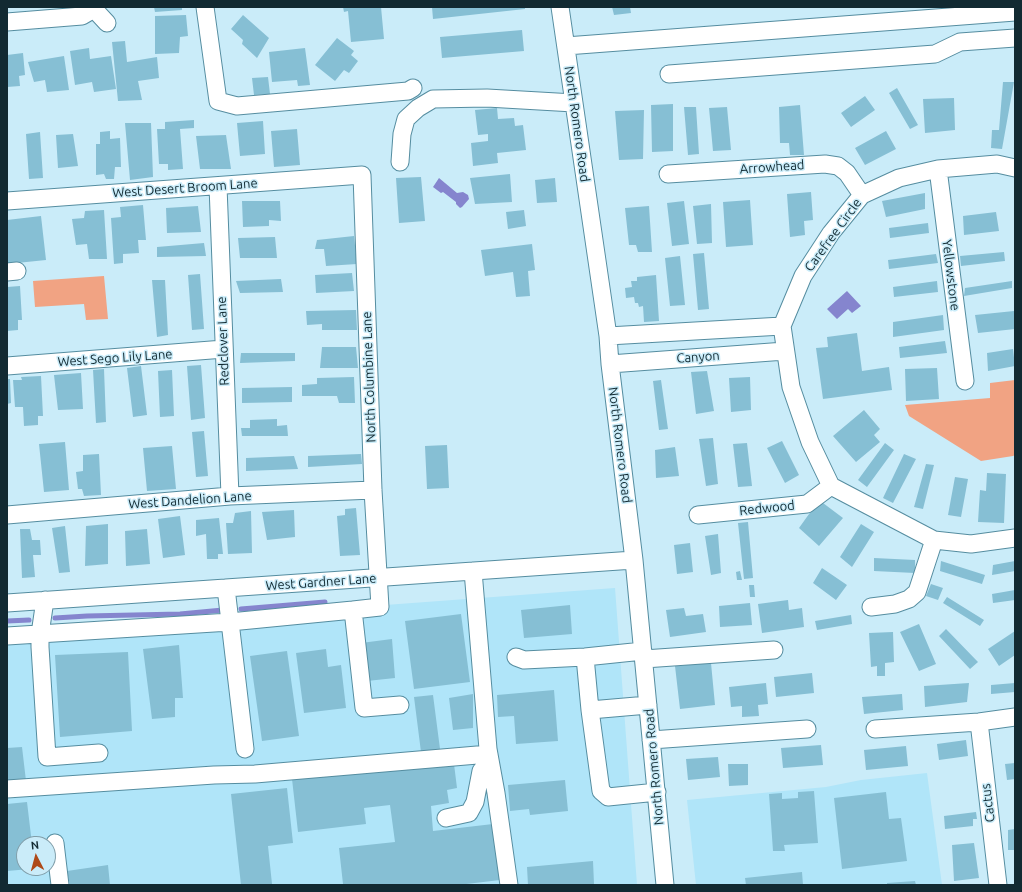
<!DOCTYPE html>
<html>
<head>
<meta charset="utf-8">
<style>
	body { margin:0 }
	#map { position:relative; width:1022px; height:892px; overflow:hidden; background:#caecf9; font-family:Ubuntu,sans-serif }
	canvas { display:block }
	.frame { position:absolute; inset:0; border:8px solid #122a32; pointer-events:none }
	.north { position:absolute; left:16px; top:836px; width:40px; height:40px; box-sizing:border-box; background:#caecf9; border:1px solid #809ea9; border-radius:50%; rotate:354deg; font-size:11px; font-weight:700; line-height:16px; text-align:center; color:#122a32 }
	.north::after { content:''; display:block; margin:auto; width:14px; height:18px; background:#ae4a19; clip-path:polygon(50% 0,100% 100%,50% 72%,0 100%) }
</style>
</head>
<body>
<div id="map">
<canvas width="1022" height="892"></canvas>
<div class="frame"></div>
<div class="north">N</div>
</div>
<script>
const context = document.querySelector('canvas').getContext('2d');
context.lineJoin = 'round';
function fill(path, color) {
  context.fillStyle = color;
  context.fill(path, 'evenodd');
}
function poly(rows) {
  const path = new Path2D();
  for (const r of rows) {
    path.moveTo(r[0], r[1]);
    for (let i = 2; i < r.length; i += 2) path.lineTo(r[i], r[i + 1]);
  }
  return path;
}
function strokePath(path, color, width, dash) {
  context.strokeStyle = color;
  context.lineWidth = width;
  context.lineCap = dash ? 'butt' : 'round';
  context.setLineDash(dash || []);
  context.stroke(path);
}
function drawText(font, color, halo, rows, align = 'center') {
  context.font = font + ' Ubuntu,sans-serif';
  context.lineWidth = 3;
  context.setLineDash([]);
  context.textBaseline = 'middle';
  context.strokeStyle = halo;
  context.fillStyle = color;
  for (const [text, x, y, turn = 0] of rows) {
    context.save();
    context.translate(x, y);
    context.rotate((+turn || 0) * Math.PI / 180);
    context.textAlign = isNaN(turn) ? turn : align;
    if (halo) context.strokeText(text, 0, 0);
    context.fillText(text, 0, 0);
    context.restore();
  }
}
fill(poly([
	[615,588,637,885,7,885,7,633],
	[24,844,48,844,48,868,24,868],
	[927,773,942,885,696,885,687,800,826,787,861,780]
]), '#b0e5f9');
fill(poly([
	[104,276,108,319,86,320,84,304,35,307,33,281],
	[1015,380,1015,455,1013,456,981,461,909,416,905,405,990,398,990,383]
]), '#f1a383');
fill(poly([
	[439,178,457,193,463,192,468,195,469,199,462,207,460,208,456,204,456,202,443,192,441,193,433,187],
	[847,291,861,306,852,313,848,309,837,319,827,309]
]), '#8585ce');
strokePath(poly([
	[241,609,325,602],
	[55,618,87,616,180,614,223,610],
	[7,621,29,620]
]), '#8585ce', 5);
fill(poly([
	[154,7,182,7,182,10,155,12],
	[343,7,381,7,384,39,351,42,348,11,344,12],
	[432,7,525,7,525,9,433,19],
	[612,7,630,7,631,13,614,15],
	[186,15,188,36,180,37,179,53,155,54,155,16],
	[243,15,269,38,257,58,242,44,243,40,231,29],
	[522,30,524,51,442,58,440,37],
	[337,38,354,51,351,55,358,61,349,73,344,70,335,81,315,65],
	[125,41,127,62,157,57,159,78,138,81,142,100,118,101,112,42],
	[89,48,90,59,111,56,116,89,94,92,92,82,75,85,70,51],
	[305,48,310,85,298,86,297,80,272,82,269,52],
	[23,53,25,75,19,76,20,86,7,87,7,55],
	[64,56,69,90,47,92,45,80,34,82,28,62],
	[268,77,270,94,254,95,252,78],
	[1003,82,1014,82,1002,149,991,148,992,130,999,130],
	[897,88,918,125,910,129,889,93],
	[865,96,875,110,851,127,841,113],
	[954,98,955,130,925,133,923,99],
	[673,104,673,151,652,152,651,105],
	[800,105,804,155,790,155,789,143,780,143,779,107],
	[684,107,696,107,699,154,688,155],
	[727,107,731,150,713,151,709,108],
	[497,108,498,119,514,118,515,126,523,125,526,150,497,153,498,163,473,166,471,143,488,141,488,134,478,135,475,110],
	[644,110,643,159,619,160,615,111],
	[194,120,194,128,180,129,183,169,168,170,168,164,159,164,157,129,165,129,165,122],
	[263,121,265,154,240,156,237,123],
	[125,123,151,123,153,177,130,180],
	[297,129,300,165,274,167,271,131],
	[110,131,110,139,120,138,121,167,115,167,114,179,106,179,104,174,96,175,96,144,100,144,100,132],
	[886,131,896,149,865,165,855,148],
	[40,132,43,178,29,179,26,134],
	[73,134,78,166,58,168,56,135],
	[226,135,231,169,200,169,196,136],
	[510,174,512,202,475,204,470,178],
	[421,177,425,221,399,223,396,178],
	[555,178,557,202,537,203,535,180],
	[811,192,813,220,804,221,805,235,790,237,787,194],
	[925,193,925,209,886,217,882,201],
	[750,200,753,245,726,247,723,202],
	[242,201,280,201,281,221,269,220,269,226,243,227],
	[684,201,689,244,672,246,667,203],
	[711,204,712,243,697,244,693,206],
	[143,205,146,240,138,240,139,253,123,254,123,263,114,264,111,218,121,217,120,207],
	[198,206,201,232,167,233,166,208],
	[649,206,652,252,638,252,636,245,629,245,625,208],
	[104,210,107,259,89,259,87,244,76,245,72,219,84,218,85,211],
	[524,210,526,226,508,229,506,212],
	[996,212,999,231,964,235,963,216],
	[41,216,46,260,7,264,7,220],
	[928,223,929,233,890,238,889,228],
	[354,236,357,264,326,266,324,249,315,249,317,240],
	[275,237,277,258,240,258,238,238],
	[204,243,206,256,157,257,157,247],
	[532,244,535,270,528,271,530,296,516,297,513,272,485,276,481,250],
	[1004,252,1005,261,961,266,960,256],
	[704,253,709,309,698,310,693,254],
	[936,254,938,263,889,269,888,260],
	[680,256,685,305,670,306,665,258],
	[352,273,354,291,316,293,315,275],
	[200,274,204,329,192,330,188,275],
	[656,275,659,321,644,322,643,306,639,307,638,303,635,303,634,297,626,298,625,288,632,287,631,281,637,281,637,277],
	[281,279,283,292,240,293,236,281],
	[152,280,165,280,168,335,157,337],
	[937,281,938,292,894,297,893,287],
	[1012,281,1012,288,964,296,965,288],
	[20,286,22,320,18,320,18,330,7,331,7,287],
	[356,310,357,330,322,330,322,324,307,325,306,311],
	[1014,311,1015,329,978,333,975,315],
	[943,315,944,330,893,337,893,322],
	[857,333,862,371,889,367,892,390,823,399,816,348,828,347,827,337],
	[945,341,947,353,900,358,899,347],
	[322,347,356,347,358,368,320,368],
	[1013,349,1015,366,988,371,987,353],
	[241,353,295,353,295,361,240,363],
	[201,365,205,418,191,420,187,366],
	[141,366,147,415,133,417,127,368],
	[937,368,939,399,906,401,905,369],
	[104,369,106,422,96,423,93,370],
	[172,370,174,416,160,417,158,371],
	[707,371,714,411,696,414,691,372],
	[81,373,83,409,58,410,54,375],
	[41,376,43,416,38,416,38,425,24,426,23,407,15,407,13,380,22,380,21,377],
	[354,377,355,403,339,403,337,396,302,396,302,385,317,384,317,378],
	[750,377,751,410,731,412,729,378],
	[7,379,10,379,11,403,7,404],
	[661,380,668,429,659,430,653,381],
	[292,387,292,402,242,403,242,388],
	[864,410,880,429,874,435,880,442,856,462,833,436],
	[277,419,277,426,287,425,288,436,242,436,241,428,250,428,250,420],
	[204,431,208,476,196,477,192,432],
	[713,438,718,484,706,486,699,439],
	[782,441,799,475,785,483,767,448],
	[65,442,69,490,44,492,39,444],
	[747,443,752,486,738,487,733,444],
	[885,443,894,450,867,487,858,480],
	[447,445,449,488,427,489,425,446],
	[172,446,176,489,147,491,143,448],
	[675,447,679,476,656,478,655,450],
	[99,454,101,495,84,496,82,489,78,489,76,472,83,471,83,455],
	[361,454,362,464,308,467,308,456],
	[904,454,916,459,893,503,883,498],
	[294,456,298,469,246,471,246,458],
	[926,464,934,465,923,509,914,507],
	[987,473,1006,474,1004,523,978,522,980,490,986,491],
	[955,477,968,479,961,517,948,515],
	[819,500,843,518,819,546,799,528],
	[356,508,360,555,340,556,337,516,345,515,345,509],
	[294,510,295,537,267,540,262,512],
	[251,511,252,553,228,554,226,523,233,523,235,513],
	[180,516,185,555,163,558,158,519],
	[219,518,223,554,218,554,218,559,207,559,206,534,196,536,196,520],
	[748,522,753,578,744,579,738,523],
	[108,524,108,564,85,566,86,526],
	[861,524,874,532,852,567,840,557],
	[65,526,70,572,59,573,52,528],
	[20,529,30,529,32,540,40,540,41,555,33,555,35,577,22,578],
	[147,529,150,564,126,566,125,531],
	[718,534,721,573,711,575,705,536],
	[690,543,693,572,677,574,674,545],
	[874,558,915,560,915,573,874,571],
	[941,561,985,575,982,584,940,571],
	[1015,561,1015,571,992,575,993,565],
	[822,568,847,585,836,600,813,583],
	[740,571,742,580,737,580,736,572],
	[931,584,943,588,938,600,926,596],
	[749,585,754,585,755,597,750,597],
	[1015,590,1015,600,993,603,992,594],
	[947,597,984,620,980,626,943,603],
	[788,600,789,610,802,608,804,627,762,633,758,604],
	[750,603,752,625,720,627,719,606],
	[570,605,572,634,524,638,521,610],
	[684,608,686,616,703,614,706,632,670,637,666,610],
	[461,614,470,682,414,689,405,621],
	[851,615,852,624,817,630,815,621],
	[919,624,936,664,919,671,900,632],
	[946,629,978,662,970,669,939,636],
	[1015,631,1015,655,999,666,988,649],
	[893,632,894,662,885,663,885,676,877,676,877,666,871,667,869,633],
	[392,639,395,678,367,681,361,643],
	[179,645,183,698,175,698,175,717,152,719,143,649],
	[326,649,328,667,341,665,346,708,304,713,296,653],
	[287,651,299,736,262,741,250,656],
	[128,652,132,731,60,737,55,655],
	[711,663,715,705,680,709,675,666],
	[812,673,814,693,776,697,774,677],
	[766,683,768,704,758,705,759,716,742,717,742,706,731,707,729,687],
	[969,683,967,702,925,707,924,686],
	[1015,683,1015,692,991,694,991,685],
	[554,690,558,741,516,744,514,716,498,717,497,695],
	[473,694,473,728,453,730,449,698],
	[902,694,903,710,864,714,862,697],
	[433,695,440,749,421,752,414,697],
	[966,740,968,756,939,760,937,744],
	[821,745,823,765,783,768,781,748],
	[906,746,908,766,866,770,864,750],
	[22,747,26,781,7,783,7,748],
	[718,757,720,777,688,780,686,759],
	[1015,763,1015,779,1007,780,1005,764],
	[425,764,454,764,457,788,447,790,449,803,431,806,433,831,493,824,500,880,458,885,343,884,339,848,395,842,390,805,364,808,366,824,298,832,292,779],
	[728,764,748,764,748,785,729,786],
	[565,780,568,811,530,815,529,809,510,811,508,785],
	[287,788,293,843,268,846,272,884,241,885,231,794],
	[814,791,818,843,784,845,785,851,773,851,769,794,782,793,782,799,798,798,798,792],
	[886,792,889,819,901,818,907,861,842,869,834,798],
	[27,802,32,844,24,844,24,868,29,868,30,869,7,871,7,804],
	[976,812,977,819,973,819,973,826,945,829,944,816],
	[1015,829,1015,850,1008,850,1008,830],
	[974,843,979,878,954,881,952,845],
	[593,861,594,884,528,885,527,867],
	[108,865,110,885,70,885,67,871],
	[802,872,803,885,746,885,745,878],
	[915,881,916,885,887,885,887,883]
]), '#86bfd4');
const minor = poly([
	[205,7,218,101,237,106,408,91,413,88],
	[560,7,608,336,610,364,634,560,665,885],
	[94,9,107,23],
	[7,22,82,16,94,9,96,7],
	[566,46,1015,12],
	[669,74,935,54,960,42,1015,38],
	[400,162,402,134,406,119,418,108,433,99,487,98,574,103],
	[1015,168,997,164,938,169,899,178,862,195,831,233,803,276,782,326,791,387,810,442,831,486,934,540,971,544,1015,538],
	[938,169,965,381],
	[668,174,825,164,838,166,847,173,862,195],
	[218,186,230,496],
	[7,201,362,175,373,490,380,607,353,610,364,708,400,705],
	[7,272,17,271],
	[608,336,782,326],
	[610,364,785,351],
	[7,366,224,349],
	[7,515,230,496,373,490],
	[698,515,807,504,831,486],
	[473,571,488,749,496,793,509,885],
	[226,588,245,749],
	[45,600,40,634,40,647,47,757,99,753],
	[7,603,634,560],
	[871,607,895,604,909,599,917,592,934,540],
	[7,636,230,622,353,610],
	[516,657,524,660,585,657,643,651],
	[585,657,590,710,648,705],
	[644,659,774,650],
	[590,710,601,791,608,797,657,792],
	[979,722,998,885],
	[875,729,979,722,1015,717],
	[651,740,807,729],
	[7,789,214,775,255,774,489,754],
	[446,818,469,813,475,802,481,771,490,761],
	[55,843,60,885]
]);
strokePath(minor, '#558da0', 19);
strokePath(minor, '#fff', 17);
drawText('13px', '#122a32', '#caecf9', [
	["North Romero Road",577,124,82],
	["Arrowhead",772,167,-4],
	["West Desert Broom Lane",185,188,-4],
	["Carefree Circle",833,235,-54],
	["Yellowstone",951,275,83],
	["Redclover Lane",223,341,-92],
	["Canyon",698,357,-4],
	["West Sego Lily Lane",115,358,-4],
	["North Columbine Lane",369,377,-92],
	["North Romero Road",620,445,83],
	["West Dandelion Lane",190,500,-4],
	["Redwood",767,508,-6],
	["West Gardner Lane",321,582,-4],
	["North Romero Road",654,767,-95],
	["Cactus",988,803,-97]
]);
</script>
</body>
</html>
